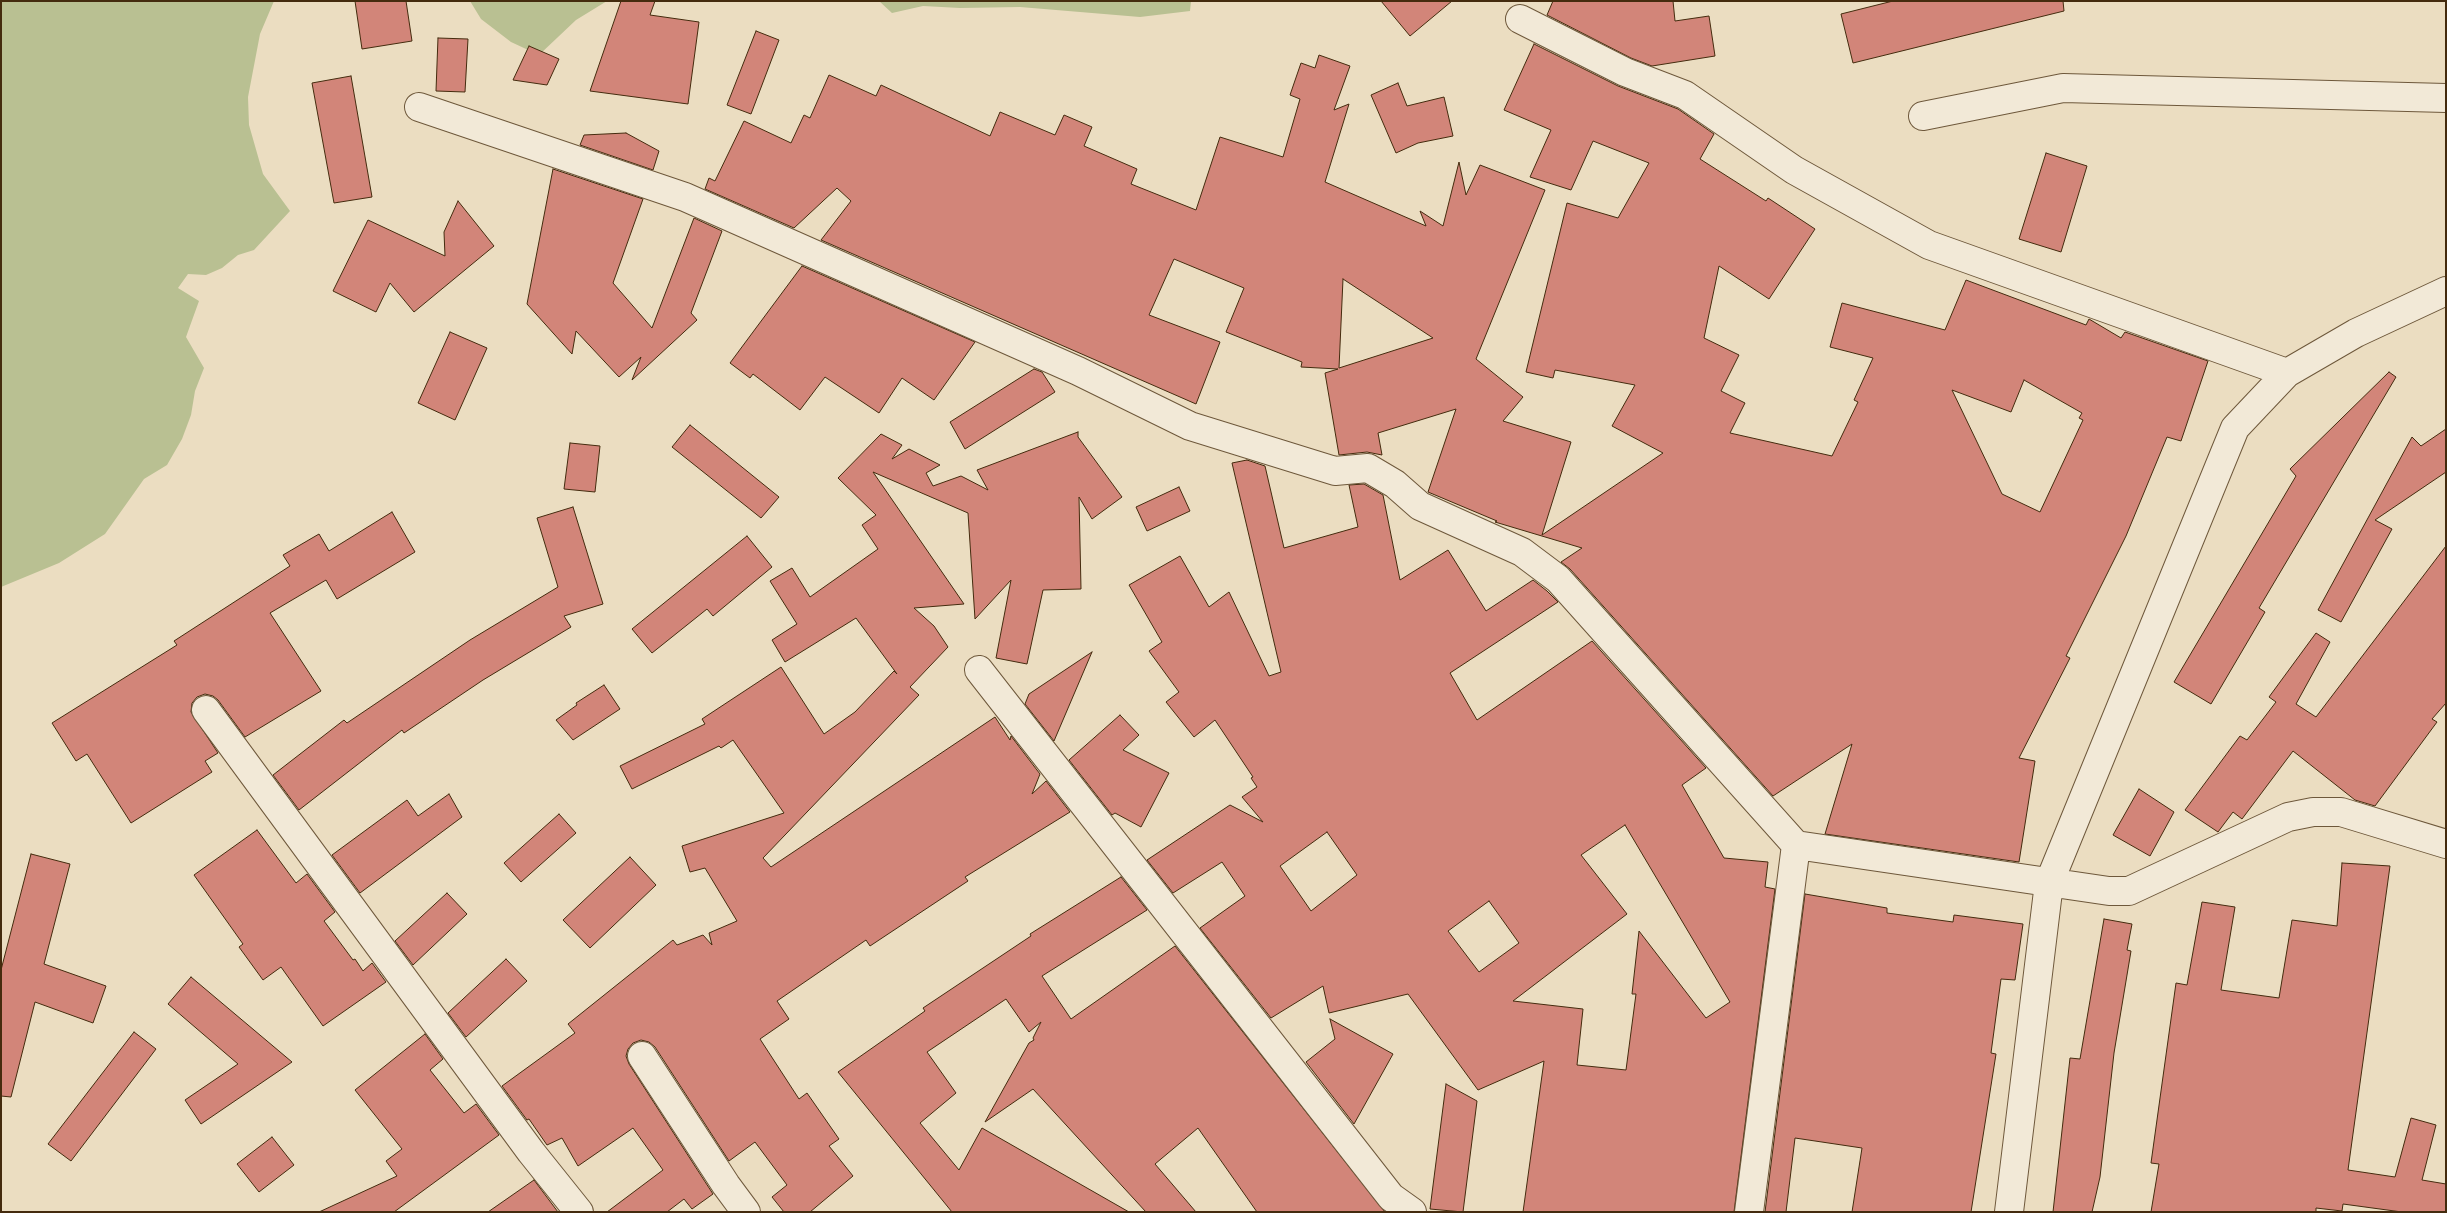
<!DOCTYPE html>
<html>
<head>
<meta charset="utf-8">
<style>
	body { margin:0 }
	#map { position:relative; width:2447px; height:1213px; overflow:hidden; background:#ebddc1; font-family:"EB Garamond",serif }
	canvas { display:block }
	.frame { position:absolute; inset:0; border:2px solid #442b0e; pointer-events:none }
</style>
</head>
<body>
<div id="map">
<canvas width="2447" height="1213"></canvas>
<div class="frame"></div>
</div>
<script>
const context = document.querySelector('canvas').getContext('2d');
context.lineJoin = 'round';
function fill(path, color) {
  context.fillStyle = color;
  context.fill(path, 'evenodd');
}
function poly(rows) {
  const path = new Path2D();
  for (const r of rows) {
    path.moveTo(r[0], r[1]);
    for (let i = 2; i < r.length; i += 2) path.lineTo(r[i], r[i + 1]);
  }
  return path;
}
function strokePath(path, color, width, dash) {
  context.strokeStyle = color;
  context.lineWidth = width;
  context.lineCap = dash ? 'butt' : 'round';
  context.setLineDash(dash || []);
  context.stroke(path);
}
fill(poly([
	[1,1,274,1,260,34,248,97,249,125,263,174,290,211,254,250,238,255,222,268,206,275,188,274,178,288,199,301,186,337,204,368,195,391,191,415,182,439,167,465,144,479,105,534,59,563,1,587],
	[470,1,607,1,576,20,539,55,511,42,481,19],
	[879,1,1191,1,1190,11,1140,17,1020,7,960,8,923,6,892,13]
]), '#b9c092');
const building = poly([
	[355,1,406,1,412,41,362,49,355,1],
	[621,1,655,1,650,15,699,22,688,104,590,91,621,1],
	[1381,1,1452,1,1410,36,1381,1],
	[1553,1,1673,1,1675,21,1709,16,1715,56,1652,66,1631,58,1547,15,1553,1],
	[1893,1,2063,1,2064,11,1853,63,1841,14,1893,1],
	[756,31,779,40,751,114,727,105,756,31],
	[438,38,468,39,465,92,436,91,438,38],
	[1534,44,1618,86,1678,109,1714,134,1700,159,1766,201,1768,198,1815,229,1769,299,1719,266,1704,338,1739,355,1721,391,1745,403,1730,433,1832,456,1858,402,1854,400,1873,358,1830,347,1842,303,1945,330,1966,280,2086,325,2089,319,2121,338,2125,332,2208,361,2181,441,2167,437,2126,536,2066,656,2070,658,2019,758,2035,761,2019,862,1825,834,1852,744,1773,796,1570,569,1561,562,1582,548,1495,522,1497,521,1428,492,1456,409,1378,433,1382,455,1367,452,1339,455,1325,373,1338,369,1301,367,1302,362,1226,332,1244,288,1174,259,1149,315,1220,342,1196,404,821,240,851,201,837,188,794,228,705,189,709,178,715,181,744,121,791,143,804,115,810,118,829,75,876,96,881,85,990,136,1000,112,1055,135,1064,115,1092,127,1084,146,1137,169,1131,184,1196,210,1220,137,1283,157,1300,99,1290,95,1301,63,1315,68,1319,55,1350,66,1334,110,1349,104,1325,182,1426,226,1420,211,1443,226,1459,162,1466,195,1480,165,1545,190,1476,359,1523,397,1503,421,1571,442,1542,535,1663,453,1612,426,1635,385,1555,370,1553,378,1526,372,1567,203,1618,218,1649,163,1593,141,1571,190,1530,177,1551,130,1504,110,1534,44],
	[1343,279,1433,338,1339,368,1343,279],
	[2024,380,2082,413,2079,418,2083,420,2040,512,2002,494,1952,390,2011,412,2024,380],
	[529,46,559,59,547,85,513,80,529,46],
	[351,76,372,197,334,203,312,83,351,76],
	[1398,83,1407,106,1444,97,1453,136,1418,143,1396,153,1371,95,1398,83],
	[626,133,659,151,653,170,580,145,584,135,626,133],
	[2046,153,2087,166,2061,252,2019,239,2046,153],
	[553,169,643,199,613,283,652,328,694,218,722,231,691,313,697,320,632,380,641,357,619,377,576,331,572,354,527,304,553,169],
	[458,201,494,246,414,312,390,283,376,312,333,291,368,220,445,256,444,232,458,201],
	[802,266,975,342,934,400,902,378,879,413,825,377,800,410,753,374,750,378,730,363,802,266],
	[450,332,487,348,455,420,418,403,450,332],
	[1034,369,1042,372,1055,392,965,449,950,422,1034,369],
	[2389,372,2396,377,2259,608,2265,612,2211,704,2174,682,2296,476,2290,469,2389,372],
	[690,425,779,497,761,518,672,447,690,425],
	[2446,429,2446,472,2375,520,2392,529,2341,622,2318,610,2412,437,2421,446,2446,429],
	[1078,432,1078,437,1122,497,1092,519,1079,497,1081,589,1043,590,1027,664,996,658,1011,580,975,619,968,513,873,472,964,604,914,608,934,626,948,647,910,687,919,695,763,858,771,867,995,717,1010,740,1011,736,1040,774,1032,794,1046,781,1070,812,965,877,968,881,870,946,866,940,777,1001,789,1019,760,1039,799,1099,807,1093,839,1139,829,1146,853,1176,810,1212,784,1212,772,1197,787,1185,755,1142,729,1161,655,1047,649,1042,641,1040,633,1043,628,1049,626,1056,629,1064,713,1194,692,1209,684,1199,667,1212,607,1212,663,1170,633,1128,578,1166,562,1138,547,1145,529,1119,527,1120,502,1086,575,1033,568,1024,673,940,677,945,703,935,712,945,709,933,737,921,705,868,690,872,682,846,784,813,733,740,721,748,719,746,632,789,620,766,705,724,702,719,781,667,824,734,855,712,894,671,897,674,856,618,785,662,772,640,797,624,770,581,792,568,810,597,878,549,862,525,876,515,838,478,881,434,902,445,892,459,909,449,940,465,926,473,933,486,961,476,988,490,977,470,1078,432],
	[570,443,600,446,595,492,564,489,570,443],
	[1247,460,1265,466,1284,548,1358,527,1349,485,1364,484,1383,495,1400,580,1448,550,1486,611,1533,580,1547,591,1558,602,1450,673,1477,720,1592,641,1706,768,1682,785,1724,858,1768,862,1765,887,1775,889,1734,1212,1523,1212,1544,1061,1478,1090,1408,994,1329,1013,1323,986,1271,1018,1200,928,1245,896,1222,862,1173,893,1147,860,1230,805,1263,822,1242,797,1257,787,1251,778,1253,777,1215,720,1194,737,1166,702,1179,692,1149,651,1162,642,1129,585,1180,556,1209,607,1229,592,1269,676,1281,672,1232,463,1247,460],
	[1625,825,1730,1002,1706,1018,1639,931,1632,994,1636,994,1626,1070,1577,1065,1583,1009,1513,1001,1627,914,1581,855,1625,825],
	[1327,832,1357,875,1311,911,1280,866,1327,832],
	[1489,901,1519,943,1479,972,1448,931,1489,901],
	[1179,487,1190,511,1147,531,1136,507,1179,487],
	[573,507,603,604,564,616,571,627,483,680,404,733,402,730,299,810,273,775,344,720,347,723,470,640,558,587,537,518,573,507],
	[392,512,415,552,337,599,326,580,270,613,321,691,245,737,218,700,213,696,205,694,197,697,192,703,191,712,218,753,205,761,212,772,131,823,87,754,76,761,52,723,177,645,174,641,290,566,283,555,319,534,329,551,392,512],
	[747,536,772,567,713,616,707,609,652,653,632,629,747,536],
	[2446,546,2446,703,2432,719,2437,722,2375,806,2355,800,2293,751,2242,819,2233,812,2218,832,2185,810,2240,736,2247,740,2276,702,2269,697,2316,633,2330,642,2296,704,2316,717,2446,546],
	[1092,652,1054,741,1025,704,1029,694,1092,652],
	[604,685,620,709,573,740,556,720,577,705,576,703,604,685],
	[1120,715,1139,735,1123,750,1169,773,1141,827,1115,813,1112,815,1069,760,1120,715],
	[2139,789,2174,812,2150,856,2113,835,2139,789],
	[449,794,462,817,360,893,332,855,407,800,418,816,449,794],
	[559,814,576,833,521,882,504,863,559,814],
	[257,830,296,883,307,874,335,912,324,921,353,960,355,959,363,971,372,963,386,982,323,1026,281,967,263,980,239,947,243,944,194,875,257,830],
	[31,854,70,864,44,964,106,986,93,1023,35,1002,11,1097,1,1096,1,970,31,854],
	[630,857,656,885,590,948,563,920,630,857],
	[2342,863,2390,866,2348,1170,2395,1177,2411,1118,2436,1125,2422,1180,2446,1184,2446,1212,2402,1212,2343,1204,2342,1211,2316,1208,2316,1212,2151,1212,2159,1164,2151,1163,2176,983,2187,985,2202,902,2235,907,2221,990,2279,998,2292,920,2337,926,2342,863],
	[1121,877,1147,910,1042,976,1071,1019,1175,946,1385,1212,1257,1212,1198,1128,1155,1164,1196,1212,1146,1212,1033,1089,985,1122,1029,1043,1034,1040,1033,1038,1041,1022,1029,1032,1006,999,927,1052,956,1093,920,1123,959,1170,982,1128,1129,1212,952,1212,838,1072,925,1011,923,1008,1031,936,1030,934,1121,877],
	[447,893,467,914,413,965,395,941,447,893],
	[1805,894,1887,908,1887,913,1953,922,1954,915,2023,924,2015,980,2001,979,1991,1053,1996,1054,1971,1212,1852,1212,1862,1148,1795,1138,1786,1212,1765,1212,1805,894],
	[2104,919,2132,924,2127,950,2131,951,2114,1053,2100,1177,2092,1212,2053,1212,2070,1058,2080,1059,2104,919],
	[506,959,527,981,466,1037,448,1013,506,959],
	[191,977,292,1062,201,1124,185,1100,238,1064,168,1004,191,977],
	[1330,1019,1393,1054,1354,1124,1306,1062,1335,1039,1330,1019],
	[134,1032,156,1049,71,1161,48,1144,134,1032],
	[425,1034,443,1059,430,1070,464,1113,476,1104,499,1135,394,1212,319,1212,397,1176,386,1161,402,1149,355,1090,425,1034],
	[1446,1084,1477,1101,1463,1212,1430,1209,1446,1084],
	[272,1137,294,1165,259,1192,237,1164,272,1137],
	[534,1180,558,1212,488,1212,534,1180]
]);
fill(building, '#d28579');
strokePath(building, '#442b0e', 1);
const minor = poly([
	[1520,19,1625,72,1685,95,1794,170,1929,245,2287,373],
	[419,107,685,197,1078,371,1190,426,1335,471,1368,468,1395,484,1420,506,1522,552,1558,579,1796,845],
	[1923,116,2063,88,2446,98],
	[979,670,1391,1197,1412,1212],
	[206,710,531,1152,579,1212],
	[642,1056,726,1185,746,1212],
	[1749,1212,1796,845,2109,891,2129,891,2288,817,2313,812,2341,812,2446,844],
	[2009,1212,2049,883,2235,428,2287,373,2356,333,2446,291]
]);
strokePath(minor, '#6e583b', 30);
strokePath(minor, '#f2e9d7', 28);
</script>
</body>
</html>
